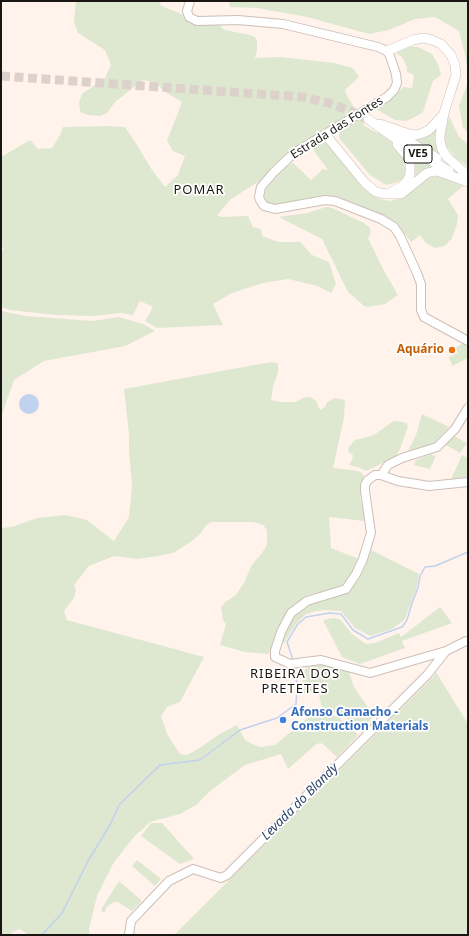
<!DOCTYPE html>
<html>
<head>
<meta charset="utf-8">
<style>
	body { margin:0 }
	#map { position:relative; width:469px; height:936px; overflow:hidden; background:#fff3ec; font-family:"Noto Sans",sans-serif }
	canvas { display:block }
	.frame { position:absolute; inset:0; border:2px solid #1a1613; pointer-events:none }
</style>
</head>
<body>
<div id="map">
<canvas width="469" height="936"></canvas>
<div class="frame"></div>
</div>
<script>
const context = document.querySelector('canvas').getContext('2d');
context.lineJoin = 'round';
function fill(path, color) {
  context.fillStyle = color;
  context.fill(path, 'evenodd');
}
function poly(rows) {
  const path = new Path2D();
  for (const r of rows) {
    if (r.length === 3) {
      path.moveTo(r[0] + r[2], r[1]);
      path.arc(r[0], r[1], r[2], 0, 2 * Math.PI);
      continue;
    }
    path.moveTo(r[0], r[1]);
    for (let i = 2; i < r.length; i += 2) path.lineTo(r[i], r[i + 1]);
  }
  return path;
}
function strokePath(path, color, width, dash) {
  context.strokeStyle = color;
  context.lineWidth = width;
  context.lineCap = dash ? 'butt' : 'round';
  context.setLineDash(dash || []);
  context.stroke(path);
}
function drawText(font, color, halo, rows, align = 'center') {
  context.font = font + ' "Noto Sans",sans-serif';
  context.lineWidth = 3.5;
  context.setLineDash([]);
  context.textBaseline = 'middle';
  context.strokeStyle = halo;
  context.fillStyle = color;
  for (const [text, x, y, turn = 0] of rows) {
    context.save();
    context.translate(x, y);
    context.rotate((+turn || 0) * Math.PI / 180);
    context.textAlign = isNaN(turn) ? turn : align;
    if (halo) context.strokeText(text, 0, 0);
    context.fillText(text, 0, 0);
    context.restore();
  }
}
fill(poly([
	[76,1,161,1,160,5,197,21,217,20,222,28,225,30,250,35,255,37,257,41,257,50,255,58,281,57,334,63,353,68,359,77,345,90,347,96,356,110,325,129,287,156,266,177,231,199,217,215,221,217,248,216,253,227,261,229,262,236,278,242,300,242,312,255,329,262,336,284,331,293,318,286,288,279,263,283,232,293,213,304,223,325,157,328,145,321,153,307,140,301,133,315,121,313,93,316,56,315,10,310,1,307,1,251,4,249,1,245,1,157,30,140,38,149,52,148,60,135,63,127,107,126,125,127,137,145,152,170,165,187,178,175,185,156,173,151,167,141,182,102,167,93,154,82,143,80,115,102,107,113,100,116,88,115,80,112,79,102,82,94,105,78,111,65,105,50,78,33,74,22],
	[229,1,468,1,468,75,465,55,459,31,435,17,415,19,389,30,369,34,307,17,257,8,230,7],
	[409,46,418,47,432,54,438,64,441,75,433,81,423,112,415,117,406,121,395,120,376,109,395,96,403,87,412,88,414,75,407,72,407,67,402,57,396,53],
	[468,82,468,132,463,128,459,106],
	[370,111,363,125,375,132,383,134,403,152,407,168,405,174,402,180,394,183,386,185,370,175,339,138,339,131,342,127],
	[449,116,459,137,468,144,468,167,456,158,446,146,444,138],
	[438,126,437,145,440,154,411,138,426,137,433,132],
	[319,142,326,143,331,147,369,193,380,199,390,201,400,198,430,177,440,176,463,186,448,199,458,215,457,224,452,238,445,246,435,248,426,243,420,235,411,242,397,223,333,196,281,204,271,204,267,202,264,200,264,195,267,188,286,167,293,163,311,180,323,169,328,170,312,148],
	[408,151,437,167,413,181],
	[326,207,332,208,364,223,370,228,371,233,368,238,383,269,398,295,385,304,368,307,364,306,348,292,322,239,279,217,307,213],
	[1,311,26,316,93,321,119,317,143,324,155,331,125,346,44,361,14,380,1,417],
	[465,342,468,345,468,358,452,366,449,357,458,353,455,348],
	[271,362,278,363,278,372,273,387,271,400,280,402,295,402,305,397,310,397,316,401,320,410,325,407,327,402,335,398,345,400,344,417,333,468,352,470,361,472,364,476,360,498,365,516,364,521,329,517,331,548,359,559,358,564,347,581,337,590,325,591,308,595,294,605,275,636,270,652,268,654,245,652,220,645,226,624,223,620,221,607,224,603,236,595,245,581,251,566,262,553,267,545,267,530,263,525,253,522,212,522,206,525,201,533,192,541,173,553,158,556,138,559,114,556,89,566,74,585,76,590,74,598,64,611,67,620,204,657,180,702,167,707,161,716,167,734,180,754,187,755,201,747,218,735,237,725,245,740,252,744,260,747,275,745,305,720,311,716,319,713,331,714,339,718,350,726,358,735,337,757,323,744,320,743,315,745,288,769,281,754,245,765,210,791,196,805,180,814,150,822,134,837,114,862,97,896,89,929,90,935,26,935,26,933,19,929,8,935,1,935,1,528,12,527,37,518,65,515,87,520,114,541,129,517,132,485,129,451,129,435,124,389],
	[422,414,449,427,435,442,425,447,407,453,416,435],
	[397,421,406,423,408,426,400,449,395,457,366,471,358,467,349,465,352,460,353,455,348,452,349,447,352,443,355,440,374,435,392,422],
	[454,436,467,443,460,453,444,444],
	[432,454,433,456,436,455,430,469,414,465,416,460],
	[462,455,468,458,468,476,467,477,451,479],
	[371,550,419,574,417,587,407,613,405,619,392,629,370,636,355,628,341,611,324,610,317,611,306,614,295,625,284,643,281,643,282,640,293,615,308,605,347,591,358,581],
	[440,607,452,623,402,641,405,648,360,664,342,657,323,620,333,618,340,619,352,634,366,644,375,643,399,633,401,637],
	[317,663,335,667,349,672,354,687,374,716,360,731,352,722,344,716,322,707,318,691,300,694,305,669],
	[436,672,468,724,468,935,174,935,433,677],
	[151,823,162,823,194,859,180,864,141,836],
	[137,860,161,879,155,886,132,866],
	[119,881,142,901,132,911,118,902,113,902,106,908,105,912,102,912,102,908]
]), '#dee8d0');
fill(poly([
	[29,404,10]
]), '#c0d2ee');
strokePath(poly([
	[293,660,287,642,297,625,306,617,330,613,341,614,353,630,368,639,402,627,407,620,412,603,418,588,420,576,425,567,435,566,468,552],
	[42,935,62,913,88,861,110,825,119,805,160,765,200,760,240,730,277,718,296,704,297,687,295,668]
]), '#c0d2ee', 1.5);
strokePath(poly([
	[1,76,302,97,329,103,348,110,368,119]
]), '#ddd2cb', 9, [9, 4.5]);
const secondary = poly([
	[190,1,187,11,189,17,197,21,238,20,283,24,378,47,387,51,390,56,396,74,397,83,394,90,387,97,294,153,274,172,261,187,259,197,260,200,264,206,275,209,325,200,335,201,381,219,394,227,400,236,417,273,421,284,421,310,424,317,468,341],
	[381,475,388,465,402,458,437,447,455,429,468,408],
	[446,651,370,673,321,660,290,664,275,657,275,651,281,632,291,613,307,601,346,589,356,574,363,559,371,533,365,491,365,485,368,480,375,475,381,475,398,481,429,486,468,482],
	[129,935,131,921,169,881,193,869,221,878,227,875,427,675,446,651,466,641,468,641]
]);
const primary = poly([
	[387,51,413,40,423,38,432,40,441,44,451,55,455,65,456,75,444,113,440,135,440,141,442,149,447,157,468,176],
	[368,119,406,146,449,171],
	[380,124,409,134,416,135,423,133,429,130,442,116],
	[325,134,365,183,376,192,386,194,401,194,427,173,435,171,443,173,468,182],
	[397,134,437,158],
	[388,194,402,186,407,181,410,175,410,164,409,158,397,144]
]);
strokePath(secondary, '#cdbfb7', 10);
strokePath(primary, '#cdbfb7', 10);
strokePath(secondary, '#fff', 8);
strokePath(primary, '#fff', 9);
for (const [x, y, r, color] of [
	[452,350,4,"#e8710a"],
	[283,720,4,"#3f7fe0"]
]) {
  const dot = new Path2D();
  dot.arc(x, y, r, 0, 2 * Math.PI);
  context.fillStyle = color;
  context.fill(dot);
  strokePath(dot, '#fff', 1.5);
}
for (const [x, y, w] of [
	[418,154,28]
]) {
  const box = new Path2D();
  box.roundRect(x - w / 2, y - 9, w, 18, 3);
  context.fillStyle = '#fff';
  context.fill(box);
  strokePath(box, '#1a1613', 1);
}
drawText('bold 11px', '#1a1613', null, [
	["VE5",418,154]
]);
drawText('12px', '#1a1613', '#fff', [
	["Estrada das Fontes",337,128,-32]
]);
drawText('bold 12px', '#c56008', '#fff', [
	["Aquário",444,350]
], 'right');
drawText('bold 12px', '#366cbe', '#fff', [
	["Afonso Camacho -",291,713],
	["Construction Materials",291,727]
], 'left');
context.letterSpacing = '1px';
drawText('13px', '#1a1613', '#fff', [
	["POMAR",199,190],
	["RIBEIRA DOS",295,674],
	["PRETETES",295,689]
]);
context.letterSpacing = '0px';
drawText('italic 13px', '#2b446a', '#fff', [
	["Levada do Blandy",300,802,-45]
]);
</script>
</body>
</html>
